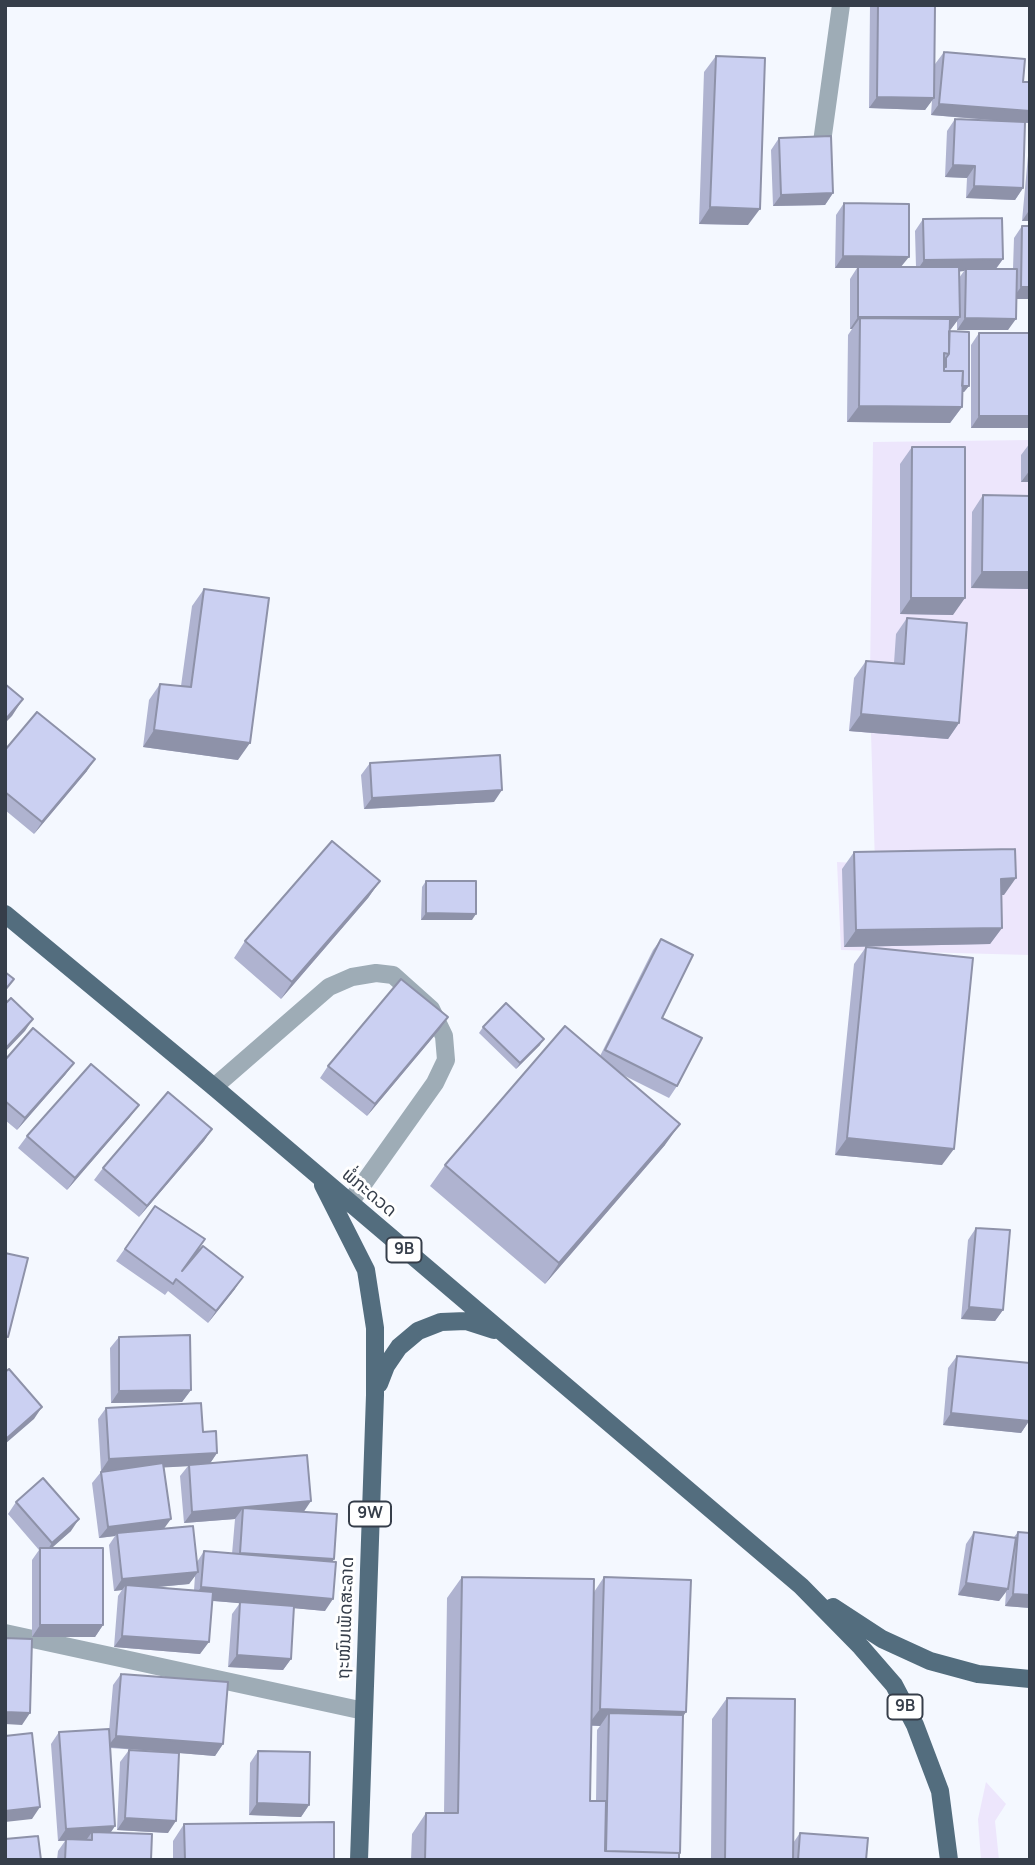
<!DOCTYPE html>
<html>
<head>
<meta charset="utf-8">
<style>
	body { margin:0 }
	#map { position:relative; width:1035px; height:1865px; overflow:hidden; background:#f4f8ff; font-family:Manrope,sans-serif }
	canvas { display:block }
	.frame { position:absolute; inset:0; border:7px solid #363e4a; pointer-events:none }
</style>
</head>
<body>
<div id="map">
<canvas width="1035" height="1865"></canvas>
<div class="frame"></div>
</div>
<script>
const context = document.querySelector('canvas').getContext('2d');
context.lineJoin = 'round';
function fill(path, color) {
  context.fillStyle = color;
  context.fill(path, 'evenodd');
}
function poly(rows) {
  const path = new Path2D();
  for (const r of rows) {
    path.moveTo(r[0], r[1]);
    for (let i = 2; i < r.length; i += 2) path.lineTo(r[i], r[i + 1]);
  }
  return path;
}
function strokePath(path, color, width, dash) {
  context.strokeStyle = color;
  context.lineWidth = width;
  context.lineCap = dash ? 'butt' : 'round';
  context.setLineDash(dash || []);
  context.stroke(path);
}
function drawText(font, color, halo, rows, align = 'center') {
  context.font = font + ' Manrope,"Noto Sans Lao",sans-serif';
  context.lineWidth = 6;
  context.setLineDash([]);
  context.textBaseline = 'middle';
  context.strokeStyle = halo;
  context.fillStyle = color;
  for (const [text, x, y, turn = 0] of rows) {
    context.save();
    context.translate(x, y);
    context.rotate((+turn || 0) * Math.PI / 180);
    context.textAlign = isNaN(turn) ? turn : align;
    if (halo) context.strokeText(text, 0, 0);
    context.fillText(text, 0, 0);
    context.restore();
  }
}
fill(poly([
	[1030,440,1030,955,841,950,837,862,875,864,871,733,849,731,854,678,870,678,873,442],
	[986,1782,1006,1804,995,1821,999,1860,981,1860,978,1819]
]), '#ede6fc');
strokePath(poly([
	[822,142,841,5],
	[214,1087,329,987,352,977,376,973,393,975,431,1009,444,1036,446,1060,435,1083,349,1204],
	[5,1633,364,1711]
]), '#9eacb6', 18);
strokePath(poly([
	[5,914,214,1087,801,1586,861,1647,894,1685,915,1725,940,1791,949,1860],
	[323,1185,366,1270,375,1328,375,1395,359,1860],
	[379,1384,386,1366,399,1347,418,1331,441,1322,466,1321,494,1330],
	[833,1607,882,1639,930,1661,978,1674,1030,1679]
]), '#536d7e', 18);
fill(poly([
	[870,5,935,5,934,82,935,64,944,52,1023,82,1030,82,1030,123,1025,123,1023,188,1015,200,966,198,967,178,945,177,947,131,955,119,1001,121,931,115,932,100,925,110,869,108],
	[716,56,748,225,699,224,704,72],
	[1030,134,1030,221,1022,221],
	[779,138,833,193,825,205,773,206,771,150],
	[844,203,901,267,916,267,915,231,923,219,1003,259,996,269,1013,269,1014,238,1022,226,1030,226,1030,299,1016,299,1008,330,957,330,957,321,951,329,949,329,969,386,964,392,962,392,962,407,950,423,847,422,848,335,852,329,850,329,850,279,857,268,835,268,836,215],
	[964,271,959,278,959,272],
	[979,333,1030,428,971,428,971,345],
	[1030,443,1030,482,1021,482,1021,455],
	[912,447,953,615,900,614,900,464],
	[983,495,1030,496,1030,589,971,588,972,512],
	[204,589,238,760,143,747,149,700,160,684,181,686,192,606],
	[907,618,959,723,948,739,849,731,854,678,866,661,894,663,896,634],
	[5,750,87,771,34,834,5,810],
	[370,763,494,802,364,809,361,775],
	[854,852,1004,895,1001,895,1002,928,990,944,844,947,842,869],
	[380,881,368,898,281,999,234,958,245,941],
	[426,881,472,920,421,920,422,887],
	[661,939,662,1018,677,1086,669,1098,621,1074,665,1145,545,1284,430,1186,445,1165,600,1056,653,950],
	[866,947,942,1165,835,1155,854,964],
	[448,1017,440,1029,367,1116,320,1078,328,1066],
	[483,1027,540,1045,516,1069,479,1033],
	[5,1060,74,1063,65,1075,17,1130,5,1120],
	[130,1117,67,1190,18,1148,27,1136],
	[212,1129,204,1141,139,1217,94,1180,103,1168],
	[155,1206,183,1270,235,1289,208,1323,168,1291,165,1295,116,1261],
	[976,1228,1003,1310,995,1321,961,1319,968,1240],
	[119,1337,191,1390,182,1402,111,1403,110,1348],
	[957,1356,1029,1421,1021,1433,943,1425,948,1368],
	[106,1408,203,1432,217,1453,210,1463,304,1512,334,1559,332,1562,325,1611,294,1608,291,1659,283,1670,228,1667,232,1614,240,1603,212,1601,200,1654,114,1647,118,1596,122,1590,114,1591,109,1545,115,1536,99,1538,92,1483,101,1472,115,1470,101,1471,98,1419],
	[188,1466,180,1476,184,1523,235,1519,232,1554,204,1551,197,1562,164,1528,164,1467],
	[195,1576,194,1590,157,1587,189,1584],
	[16,1502,71,1531,51,1548,103,1625,95,1637,32,1637,32,1560,39,1550,8,1514],
	[974,1532,1014,1537,1018,1532,1030,1608,1005,1606,1006,1592,999,1601,958,1595,966,1544],
	[462,1577,594,1592,604,1577,683,1716,679,1860,411,1860,412,1834,426,1813,444,1813,447,1598],
	[592,1726,600,1726,597,1730,596,1801,590,1801],
	[121,1674,223,1744,215,1756,179,1753,168,1833,117,1830,120,1762,129,1750,169,1752,110,1748,115,1826,110,1833,151,1860,57,1860,58,1851,65,1841,58,1841,51,1744,59,1732,109,1731,113,1685],
	[727,1698,793,1843,800,1833,866,1860,711,1860,712,1719],
	[258,1751,309,1805,301,1817,249,1815,250,1763],
	[184,1824,334,1860,173,1860,173,1841]
]), '#afb3d0');
fill(poly([
	[877,97,934,98,925,110,869,108],
	[939,104,1030,111,1030,123,931,115],
	[953,165,975,166,967,178,945,177],
	[974,186,1023,188,1015,200,966,198],
	[833,193,825,205,773,206,781,195],
	[710,207,760,209,748,225,699,224],
	[1030,209,1030,221,1022,221],
	[843,256,909,257,900,268,835,268],
	[1003,259,994,271,966,269,964,271,916,272,924,260],
	[1021,287,1030,287,1030,299,1012,299],
	[858,317,960,317,951,329,860,329,860,318,852,329,850,329],
	[965,318,1016,319,1008,330,957,330],
	[958,385,969,386,964,392,954,391],
	[859,406,962,407,950,423,847,422],
	[979,416,1030,416,1030,428,971,428],
	[1030,470,1030,482,1021,482],
	[982,572,1030,572,1030,589,971,588],
	[911,598,965,598,953,615,900,614],
	[23,699,12,716,5,723,5,720],
	[861,714,959,723,948,739,849,731],
	[154,730,250,743,238,760,143,747],
	[95,759,87,771,34,834,42,822],
	[502,790,494,802,364,809,372,798],
	[1016,878,1004,895,989,895,1001,879],
	[380,881,368,898,281,999,292,982],
	[426,913,476,914,472,920,421,920],
	[1002,928,990,944,844,947,856,930],
	[448,1017,440,1029,367,1116,375,1104],
	[33,1019,25,1031,5,1052,5,1049],
	[544,1039,540,1045,516,1069,520,1063],
	[74,1063,65,1075,17,1130,25,1118],
	[139,1105,130,1117,67,1190,75,1178],
	[680,1124,665,1145,545,1284,559,1263],
	[212,1129,204,1141,139,1217,147,1206],
	[847,1138,954,1149,942,1165,835,1155],
	[243,1277,235,1289,208,1323,216,1311],
	[969,1307,1003,1310,995,1321,961,1319],
	[191,1390,182,1402,111,1403,119,1391],
	[42,1407,34,1419,5,1444,5,1440,7,1438],
	[951,1413,1029,1421,1021,1433,943,1425],
	[217,1453,209,1465,101,1471,109,1459],
	[311,1501,303,1513,243,1508,235,1519,184,1523,192,1512],
	[79,1519,71,1531,44,1555,52,1543],
	[171,1519,163,1530,117,1533,115,1536,99,1538,108,1527],
	[240,1553,334,1559,326,1571,231,1565],
	[198,1572,189,1584,126,1590,126,1585,122,1590,114,1591,122,1579],
	[966,1583,1008,1589,999,1601,958,1595],
	[201,1587,333,1599,325,1611,193,1599],
	[1013,1594,1030,1595,1030,1608,1005,1606],
	[40,1625,103,1625,95,1637,32,1637],
	[122,1636,209,1642,200,1654,114,1647],
	[237,1655,291,1659,283,1670,228,1667],
	[600,1709,686,1712,675,1729,609,1713,600,1726,588,1725],
	[5,1712,30,1713,22,1725,5,1724],
	[116,1736,223,1744,215,1756,107,1747],
	[257,1803,309,1805,301,1817,249,1815],
	[40,1807,32,1819,5,1822,5,1811],
	[125,1818,176,1821,168,1833,117,1830],
	[115,1826,107,1838,92,1832,87,1839,58,1841,66,1829]
]), '#8e92a9');
const building = poly([
	[878,5,935,5,934,98,877,97,878,5],
	[944,52,1025,59,1023,82,1030,82,1030,111,939,104,944,52],
	[716,56,765,58,760,209,710,207,716,56],
	[955,119,1025,122,1023,188,974,186,975,166,953,165,955,119],
	[831,136,833,193,781,195,779,138,831,136],
	[844,203,909,204,909,257,843,256,844,203],
	[1002,218,1003,259,924,260,923,219,1002,218],
	[1022,226,1030,226,1030,287,1021,287,1022,226],
	[858,267,959,267,960,317,858,317,858,267],
	[966,269,1017,269,1016,319,965,318,966,269],
	[860,318,950,319,949,354,944,353,944,371,963,371,962,407,859,406,860,318],
	[949,331,969,332,969,386,962,386,963,371,944,371,944,367,946,367,946,358,949,354,949,331],
	[979,333,1030,333,1030,416,979,416,979,333],
	[912,447,965,447,965,598,911,598,912,447],
	[983,495,1030,496,1030,572,982,572,983,495],
	[204,589,269,598,250,743,154,730,160,684,191,687,204,589],
	[907,618,967,623,959,723,861,714,866,661,904,664,907,618],
	[5,684,23,699,5,720,5,684],
	[37,712,95,759,42,822,5,792,5,750,37,712],
	[500,755,502,790,372,798,370,763,500,755],
	[332,841,380,881,292,982,245,941,332,841],
	[1015,849,1016,878,1001,879,1002,928,856,930,854,852,1015,849],
	[426,881,476,881,476,914,426,913,426,881],
	[661,939,693,955,662,1018,702,1038,677,1086,605,1050,661,939],
	[866,947,973,958,954,1149,847,1138,866,947],
	[5,972,14,979,5,990,5,972],
	[401,979,448,1017,375,1104,328,1066,401,979],
	[11,998,33,1019,5,1049,5,1004,11,998],
	[506,1003,544,1039,520,1063,483,1027,506,1003],
	[565,1026,680,1124,559,1263,445,1165,565,1026],
	[33,1028,74,1063,25,1118,5,1101,5,1060,33,1028],
	[91,1064,139,1105,75,1178,27,1136,91,1064],
	[168,1092,212,1129,147,1206,103,1168,168,1092],
	[155,1206,205,1239,182,1271,203,1246,243,1277,216,1311,176,1279,173,1284,125,1249,155,1206],
	[976,1228,1010,1230,1003,1310,969,1307,976,1228],
	[5,1253,28,1258,8,1337,5,1336,5,1253],
	[190,1335,191,1390,119,1391,119,1337,190,1335],
	[957,1356,1030,1363,1029,1421,951,1413,957,1356],
	[9,1369,42,1407,7,1438,5,1436,5,1372,9,1369],
	[201,1403,203,1432,216,1431,217,1453,109,1459,106,1408,201,1403],
	[307,1455,311,1501,192,1512,189,1465,307,1455],
	[163,1463,171,1519,108,1527,101,1472,163,1463],
	[43,1478,79,1519,52,1543,16,1502,43,1478],
	[243,1508,337,1514,334,1559,240,1553,243,1508],
	[193,1526,198,1572,122,1579,117,1533,193,1526],
	[974,1532,1016,1538,1008,1589,966,1583,974,1532],
	[1018,1532,1030,1533,1030,1595,1013,1594,1018,1532],
	[40,1548,103,1548,103,1625,40,1625,40,1548],
	[204,1551,336,1562,333,1599,201,1587,204,1551],
	[462,1577,594,1579,590,1801,606,1801,605,1851,679,1853,679,1860,425,1860,426,1813,458,1813,462,1577],
	[604,1577,691,1580,686,1712,600,1709,604,1577],
	[126,1585,213,1592,209,1642,122,1636,126,1585],
	[240,1602,294,1606,291,1659,237,1655,240,1602],
	[5,1638,32,1639,30,1713,5,1712,5,1638],
	[121,1674,228,1682,223,1744,116,1736,121,1674],
	[727,1698,795,1699,793,1860,725,1860,727,1698],
	[609,1713,683,1715,680,1853,606,1851,609,1713],
	[109,1729,115,1826,66,1829,59,1732,109,1729],
	[32,1733,40,1807,5,1811,5,1736,32,1733],
	[129,1750,179,1753,176,1821,125,1818,129,1750],
	[258,1751,310,1752,309,1805,257,1803,258,1751],
	[334,1822,334,1860,185,1860,184,1824,334,1822],
	[92,1832,152,1834,151,1860,65,1860,66,1839,92,1840,92,1832],
	[800,1833,868,1838,866,1860,798,1860,800,1833],
	[38,1836,41,1860,5,1860,5,1839,38,1836]
]);
fill(building, '#cbd0f2');
strokePath(building, '#8e92a9', 2);
for (const [x, y, w] of [
	[404,1250,35],
	[370,1514,42],
	[905,1707,35]
]) {
  const box = new Path2D();
  box.roundRect(x - w / 2, y - 12.5, w, 25, 5);
  context.fillStyle = '#fff';
  context.fill(box);
  strokePath(box, '#363e4a', 2);
}
drawText('bold 16px', '#363e4a', null, [
	["9B",404,1250],
	["9W",370,1514],
	["9B",905,1707]
]);
drawText('18px', '#363e4a', '#fff', [
	["ພໍ່ກະດວດ",369,1193,40],
	["ຖະໜົນເພັດສະລາດ",346,1618,-88]
]);
</script>
</body>
</html>
